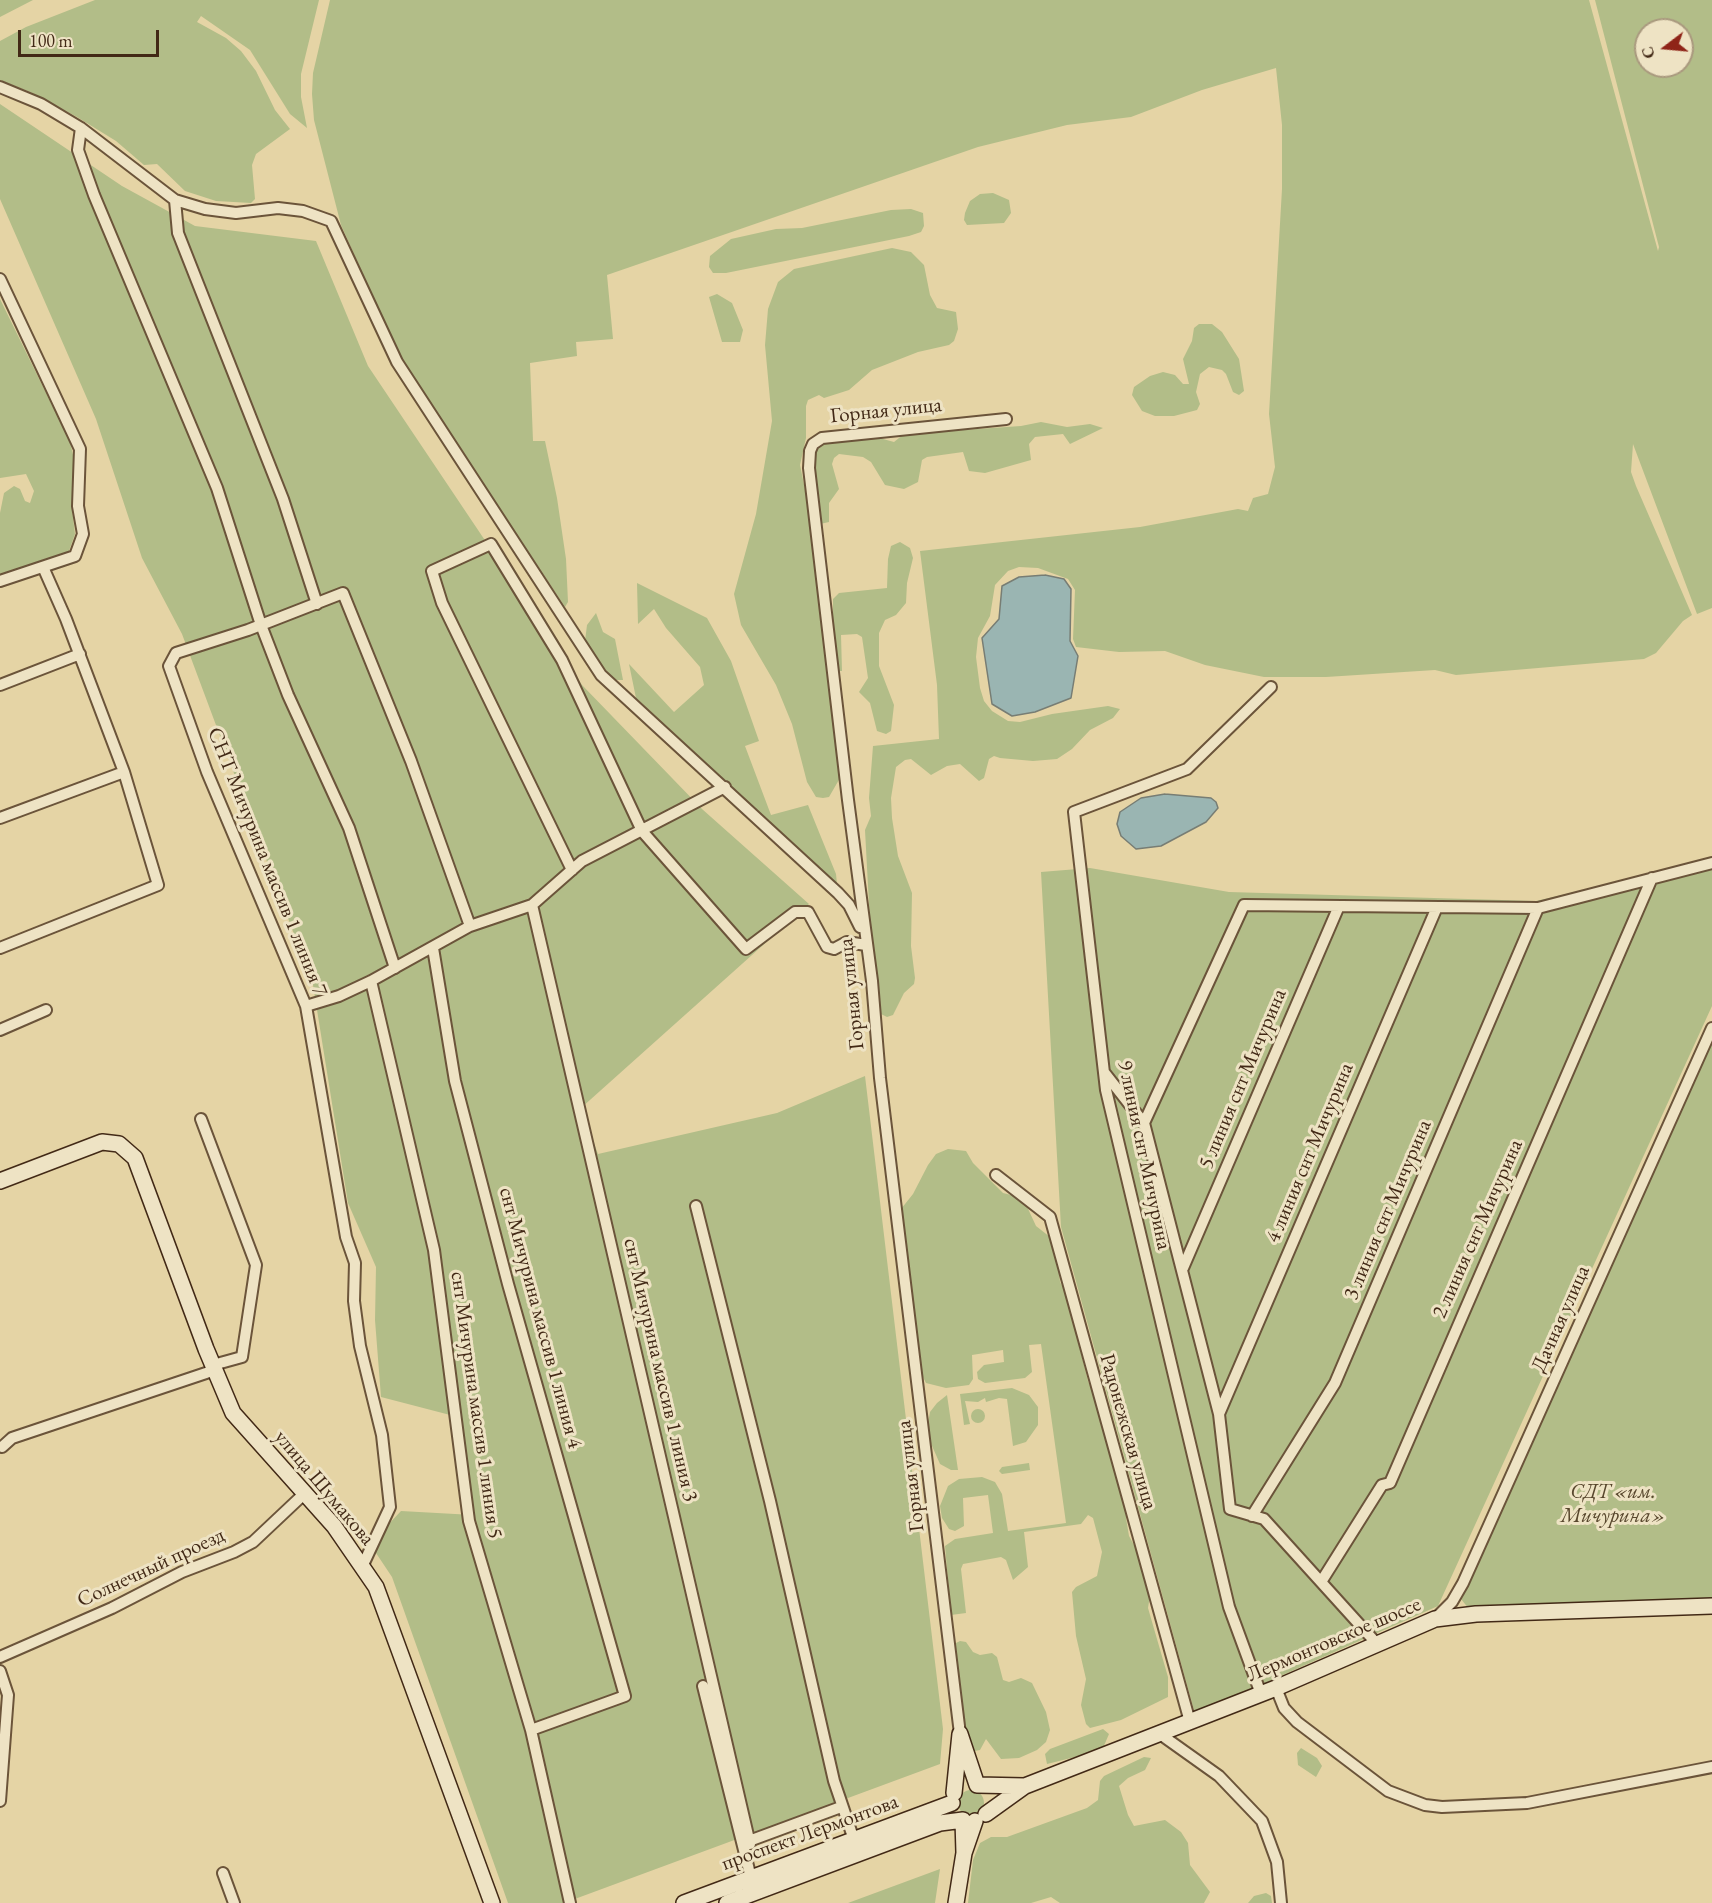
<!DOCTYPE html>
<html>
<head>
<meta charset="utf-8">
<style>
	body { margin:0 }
	#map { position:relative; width:1712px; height:1903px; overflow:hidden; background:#e5d4a5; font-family:"EB Garamond",serif }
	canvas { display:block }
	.north { position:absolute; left:1634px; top:18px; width:60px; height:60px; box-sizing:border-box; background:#eee3c4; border:2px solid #a9997e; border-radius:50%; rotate:254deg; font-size:16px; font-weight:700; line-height:24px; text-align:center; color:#422916 }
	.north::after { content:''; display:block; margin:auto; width:21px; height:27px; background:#8f2418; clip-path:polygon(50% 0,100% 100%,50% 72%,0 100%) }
	.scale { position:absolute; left:18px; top:30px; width:141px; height:27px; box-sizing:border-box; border:3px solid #422916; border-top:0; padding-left:8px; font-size:18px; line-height:21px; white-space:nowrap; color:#422916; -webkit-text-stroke:4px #eee3c4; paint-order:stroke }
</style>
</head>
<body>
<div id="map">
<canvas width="1712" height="1903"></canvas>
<div class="north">С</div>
<div class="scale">100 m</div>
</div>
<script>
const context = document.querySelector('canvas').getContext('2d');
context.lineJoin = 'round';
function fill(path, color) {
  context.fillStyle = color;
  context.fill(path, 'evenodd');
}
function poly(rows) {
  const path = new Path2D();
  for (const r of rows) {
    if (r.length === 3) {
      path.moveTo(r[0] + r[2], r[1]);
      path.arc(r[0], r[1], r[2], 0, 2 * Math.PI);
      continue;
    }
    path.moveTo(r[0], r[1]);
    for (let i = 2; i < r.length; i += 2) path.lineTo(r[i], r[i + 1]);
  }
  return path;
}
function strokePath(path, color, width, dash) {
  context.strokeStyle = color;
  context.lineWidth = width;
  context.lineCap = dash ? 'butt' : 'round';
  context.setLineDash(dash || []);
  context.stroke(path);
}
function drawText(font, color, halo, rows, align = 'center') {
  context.font = font + ' "EB Garamond",serif';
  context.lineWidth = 6;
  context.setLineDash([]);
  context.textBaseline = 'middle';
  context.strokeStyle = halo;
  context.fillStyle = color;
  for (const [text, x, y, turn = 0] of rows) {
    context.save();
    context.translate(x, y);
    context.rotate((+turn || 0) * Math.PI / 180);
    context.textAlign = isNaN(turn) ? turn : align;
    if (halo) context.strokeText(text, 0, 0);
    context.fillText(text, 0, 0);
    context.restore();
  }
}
fill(poly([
	[0,0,33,0,0,17],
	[95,0,319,0,301,74,301,97,307,128,290,114,250,50,201,16,197,22,226,38,241,51,256,71,275,110,290,129,256,154,252,165,255,199,251,203,216,201,185,191,157,164,144,165,116,141,77,117,30,92,0,80,0,41,26,27],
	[330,0,1589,0,1658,251,1659,247,1595,0,1712,0,1712,608,1697,614,1633,444,1631,472,1636,486,1692,615,1683,621,1656,653,1644,659,1456,675,1435,670,1326,677,1264,677,1205,665,1165,651,1119,652,1076,647,1073,639,1075,590,1068,579,1038,568,1019,567,1008,571,995,585,990,616,978,638,976,657,980,688,984,701,992,711,1008,721,1020,722,1052,714,1108,706,1120,709,1113,718,1090,730,1072,749,1057,759,1033,761,1000,758,994,756,989,759,984,778,979,781,960,764,947,766,931,775,911,759,905,760,896,767,891,798,892,818,898,856,912,893,911,946,915,978,914,984,904,993,893,1015,887,1017,881,1014,879,1002,870,923,865,830,871,816,869,798,873,746,939,739,937,685,920,551,1140,527,1238,509,1248,511,1253,498,1268,494,1275,467,1269,414,1282,189,1282,125,1276,68,1202,90,1131,117,1067,125,978,147,607,275,613,339,576,342,577,356,530,363,533,441,545,441,557,498,566,559,568,602,565,607,401,360,341,225,314,120,312,94,313,73],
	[1646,30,1682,30,1682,66,1646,66],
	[0,104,122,186,195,226,316,241,368,366,582,685,702,809,809,904,581,1108,598,1154,777,1113,865,1076,943,1729,940,1764,564,1903,508,1903,392,1577,370,1544,401,1511,473,1515,454,1416,381,1397,375,1320,376,1267,348,1203,313,985,182,634,142,558,96,419,0,199],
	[993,193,1009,200,1011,213,1004,223,967,225,964,220,965,213,970,201,980,194],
	[911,209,923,213,924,226,921,232,909,236,726,273,713,273,709,267,710,256,731,239,776,229,802,228,891,210],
	[892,248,911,252,924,265,930,295,937,308,956,312,958,329,954,341,949,345,918,352,872,370,849,390,824,398,819,395,808,400,806,406,806,438,800,465,807,499,840,778,829,797,823,798,816,797,807,782,792,724,776,685,741,625,734,594,756,514,772,421,765,345,768,309,778,282,794,269],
	[717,294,732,303,743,330,740,342,722,342,709,297],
	[0,299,70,442,74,459,72,509,75,534,69,551,48,564,0,576,0,513,4,493,14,486,20,489,25,501,30,503,34,491,26,474,0,478],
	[1199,324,1212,324,1222,332,1239,359,1244,391,1239,395,1233,392,1226,374,1222,370,1209,367,1200,374,1196,392,1200,404,1197,410,1174,416,1155,416,1142,411,1132,395,1134,387,1150,376,1163,372,1175,375,1183,384,1189,384,1183,359,1192,341,1194,328],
	[1041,422,1067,427,1090,424,1103,428,1070,444,1063,434,1035,437,1029,444,1031,460,985,473,969,471,963,452,927,457,922,460,918,482,904,489,885,485,871,462,863,457,839,454,834,458,832,464,839,489,829,503,829,522,820,524,812,463,815,450,822,444,872,436,894,442,904,434,1021,426],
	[900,542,910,548,913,558,907,583,906,603,896,615,885,620,879,633,879,666,894,705,891,731,886,734,877,731,870,703,859,692,868,678,862,637,857,634,841,635,842,671,837,671,833,634,833,599,839,593,887,588,888,559,891,546],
	[637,583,707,618,731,661,759,741,745,746,771,815,808,805,836,874,837,884,636,698,629,664,674,712,704,685,700,667,666,628,654,609,638,624],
	[596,613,603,632,615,639,623,680,615,680,590,653,585,641,587,625],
	[1712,860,1712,1006,1438,1606,1195,1714,1061,1227,1041,872,1090,868,1229,892,1536,901],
	[1712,1041,1712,1599,1469,1609,1461,1599],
	[948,1149,966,1151,973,1163,1003,1193,1023,1198,1036,1226,1050,1237,1058,1262,1060,1282,1066,1293,1088,1381,1099,1405,1130,1506,1126,1518,1129,1536,1138,1552,1149,1558,1152,1563,1153,1576,1148,1608,1168,1677,1168,1697,1121,1720,1090,1728,1086,1724,1081,1705,1086,1679,1076,1636,1072,1592,1076,1587,1097,1576,1102,1552,1093,1518,1088,1515,1081,1524,1024,1532,1028,1567,1013,1580,1006,1560,1001,1557,963,1564,961,1569,966,1613,951,1615,945,1546,955,1539,993,1533,988,1495,963,1498,964,1526,955,1531,949,1529,942,1518,940,1506,948,1486,959,1479,982,1477,995,1482,1002,1494,1008,1531,1066,1523,1041,1344,1029,1345,1032,1372,1025,1378,985,1383,978,1379,977,1372,984,1365,1004,1362,1003,1350,972,1355,973,1379,969,1385,946,1388,926,1383,921,1373,901,1209,913,1194,928,1165,936,1154],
	[1012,1388,1029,1395,1038,1407,1038,1425,1026,1442,1013,1446,1007,1399,999,1398,986,1402,985,1398,978,1402,965,1401,970,1424,964,1425,960,1394],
	[947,1395,958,1470,951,1470,940,1464,929,1439,928,1423,930,1412,937,1403],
	[978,1416,7],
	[1029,1463,1030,1470,1002,1474,999,1471,1002,1467],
	[960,1641,966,1642,973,1652,980,1655,992,1653,997,1657,1003,1680,1009,1682,1021,1678,1032,1683,1046,1712,1050,1730,1046,1742,1037,1750,1019,1758,1001,1759,986,1739,980,1750,975,1751,970,1748,963,1717,954,1644],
	[1103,1729,1109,1734,1103,1748,1095,1752,1047,1764,1045,1754,1050,1749],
	[1301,1748,1317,1758,1322,1766,1316,1777,1298,1765,1297,1753],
	[1144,1757,1151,1758,1145,1770,1128,1778,1119,1786,1128,1815,1134,1826,1165,1820,1181,1832,1188,1843,1190,1865,1210,1892,1204,1903,1060,1903,1051,1897,1031,1903,968,1903,973,1860,980,1843,991,1837,1007,1837,1087,1808,1098,1800,1100,1781,1104,1776],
	[971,1803,13],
	[940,1869,935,1903,848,1903],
	[1266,1893,1271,1896,1272,1903,1248,1903,1254,1896]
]), '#b2bd88');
const water = poly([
	[1045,575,1064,579,1071,589,1070,641,1078,656,1071,698,1035,712,1012,716,992,704,982,638,999,619,1002,586,1019,577,1045,575],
	[1165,794,1211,798,1216,802,1218,808,1206,822,1161,846,1136,849,1121,836,1117,824,1120,812,1141,798,1165,794]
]);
fill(water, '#9ab5b2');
strokePath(water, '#777d74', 1.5);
const street = poly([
	[0,87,41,104,81,128,175,200,205,209,236,213,278,208,303,211,331,221,397,362,601,675,838,893,849,905,860,927],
	[81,128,78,150,94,195,217,488,261,625,288,695,349,828,395,968],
	[175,200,178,233,283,499,317,604],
	[0,279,80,449,78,506,83,534,75,556,0,581],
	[0,685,80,654],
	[0,818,124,772],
	[572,870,442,603,432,571,491,544,562,660,642,831,746,949,795,912,808,912,827,947,834,949,847,942,866,945],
	[532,905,750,1844],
	[0,948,158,885,124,772,66,619,43,567],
	[433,948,455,1081,508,1284,625,1696,531,1730],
	[371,981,434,1250,469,1521,531,1730,570,1903],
	[306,1006,339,996,371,981,470,926,532,905,582,861,725,787],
	[0,1030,46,1010],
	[1104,1072,1144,1123,1219,1414,1230,1509,1264,1519,1378,1645],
	[201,1119,256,1265,242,1357,213,1365],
	[1144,1123,1244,905,1538,908,1712,863],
	[996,1175,1050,1217,1190,1722],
	[696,1206,770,1501,834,1781,854,1840],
	[1183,1268,1339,906],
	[1219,1414,1437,907],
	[2,1447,12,1438,215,1370],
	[1252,1516,1335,1383,1538,908],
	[362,1567,390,1507,382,1435,360,1346,354,1301,355,1263,346,1237,306,1006,207,772,169,666,176,653,248,630,343,593,411,761,470,926],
	[1321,1582,1382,1485,1390,1483,1652,878],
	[1435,1619,1452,1602,1463,1583,1712,1028],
	[0,1657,112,1608,182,1572,234,1552,253,1542,305,1493],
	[0,1671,8,1695,0,1801],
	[703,1686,751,1878],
	[1276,1688,1284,1708,1297,1722,1388,1791,1425,1805,1442,1807,1527,1803,1712,1767],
	[1261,1694,1229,1607,1106,1090,1074,812,1187,769,1271,687],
	[960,1734,880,1078,872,981,848,800,809,468,810,451,813,444,822,438,1006,419],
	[1160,1734,1219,1776,1262,1821,1277,1862,1281,1903],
	[749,1841,841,1807],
	[223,1873,234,1903]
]);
const secondary = poly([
	[0,1181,102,1142,119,1144,135,1158,206,1349,233,1413,334,1526,376,1587,492,1903],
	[1025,1786,1276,1688,1435,1619,1476,1614,1712,1606],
	[954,1793,960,1734,977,1785,1025,1786,986,1814],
	[684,1903,952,1803],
	[727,1903,940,1823,963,1820,964,1853],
	[956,1903,964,1853,975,1821]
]);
strokePath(street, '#6b543a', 14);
strokePath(secondary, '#422916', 18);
strokePath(street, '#eee3c4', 10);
strokePath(secondary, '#eee3c4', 15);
drawText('21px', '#422916', '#eee3c4', [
	["Горная улица",886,411,-6],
	["СНТ Мичурина массив 1 линия 7",267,862,68],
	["Горная улица",852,994,-96],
	["5 линия снт Мичурина",1243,1079,-67],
	["4 линия снт Мичурина",1310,1153,-67],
	["9 линия снт Мичурина",1144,1155,78],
	["3 линия снт Мичурина",1388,1210,-67],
	["2 линия снт Мичурина",1478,1229,-66],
	["снт Мичурина массив 1 линия 4",540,1318,75],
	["Дачная улица",1561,1319,-66],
	["снт Мичурина массив 1 линия 3",660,1370,77],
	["снт Мичурина массив 1 линия 5",476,1405,82],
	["Радонежская улица",1128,1432,74],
	["Горная улица",911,1476,-97],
	["улица Шумакова",324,1488,50],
	["Солнечный проезд",151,1568,-25],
	["Лермонтовское шоссе",1334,1640,-23],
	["проспект Лермонтова",810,1833,-20]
]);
drawText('italic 21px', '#58472d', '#eee3c4', [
	["СДТ «им.",1613,1492],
	["Мичурина»",1613,1516]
]);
</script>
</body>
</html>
